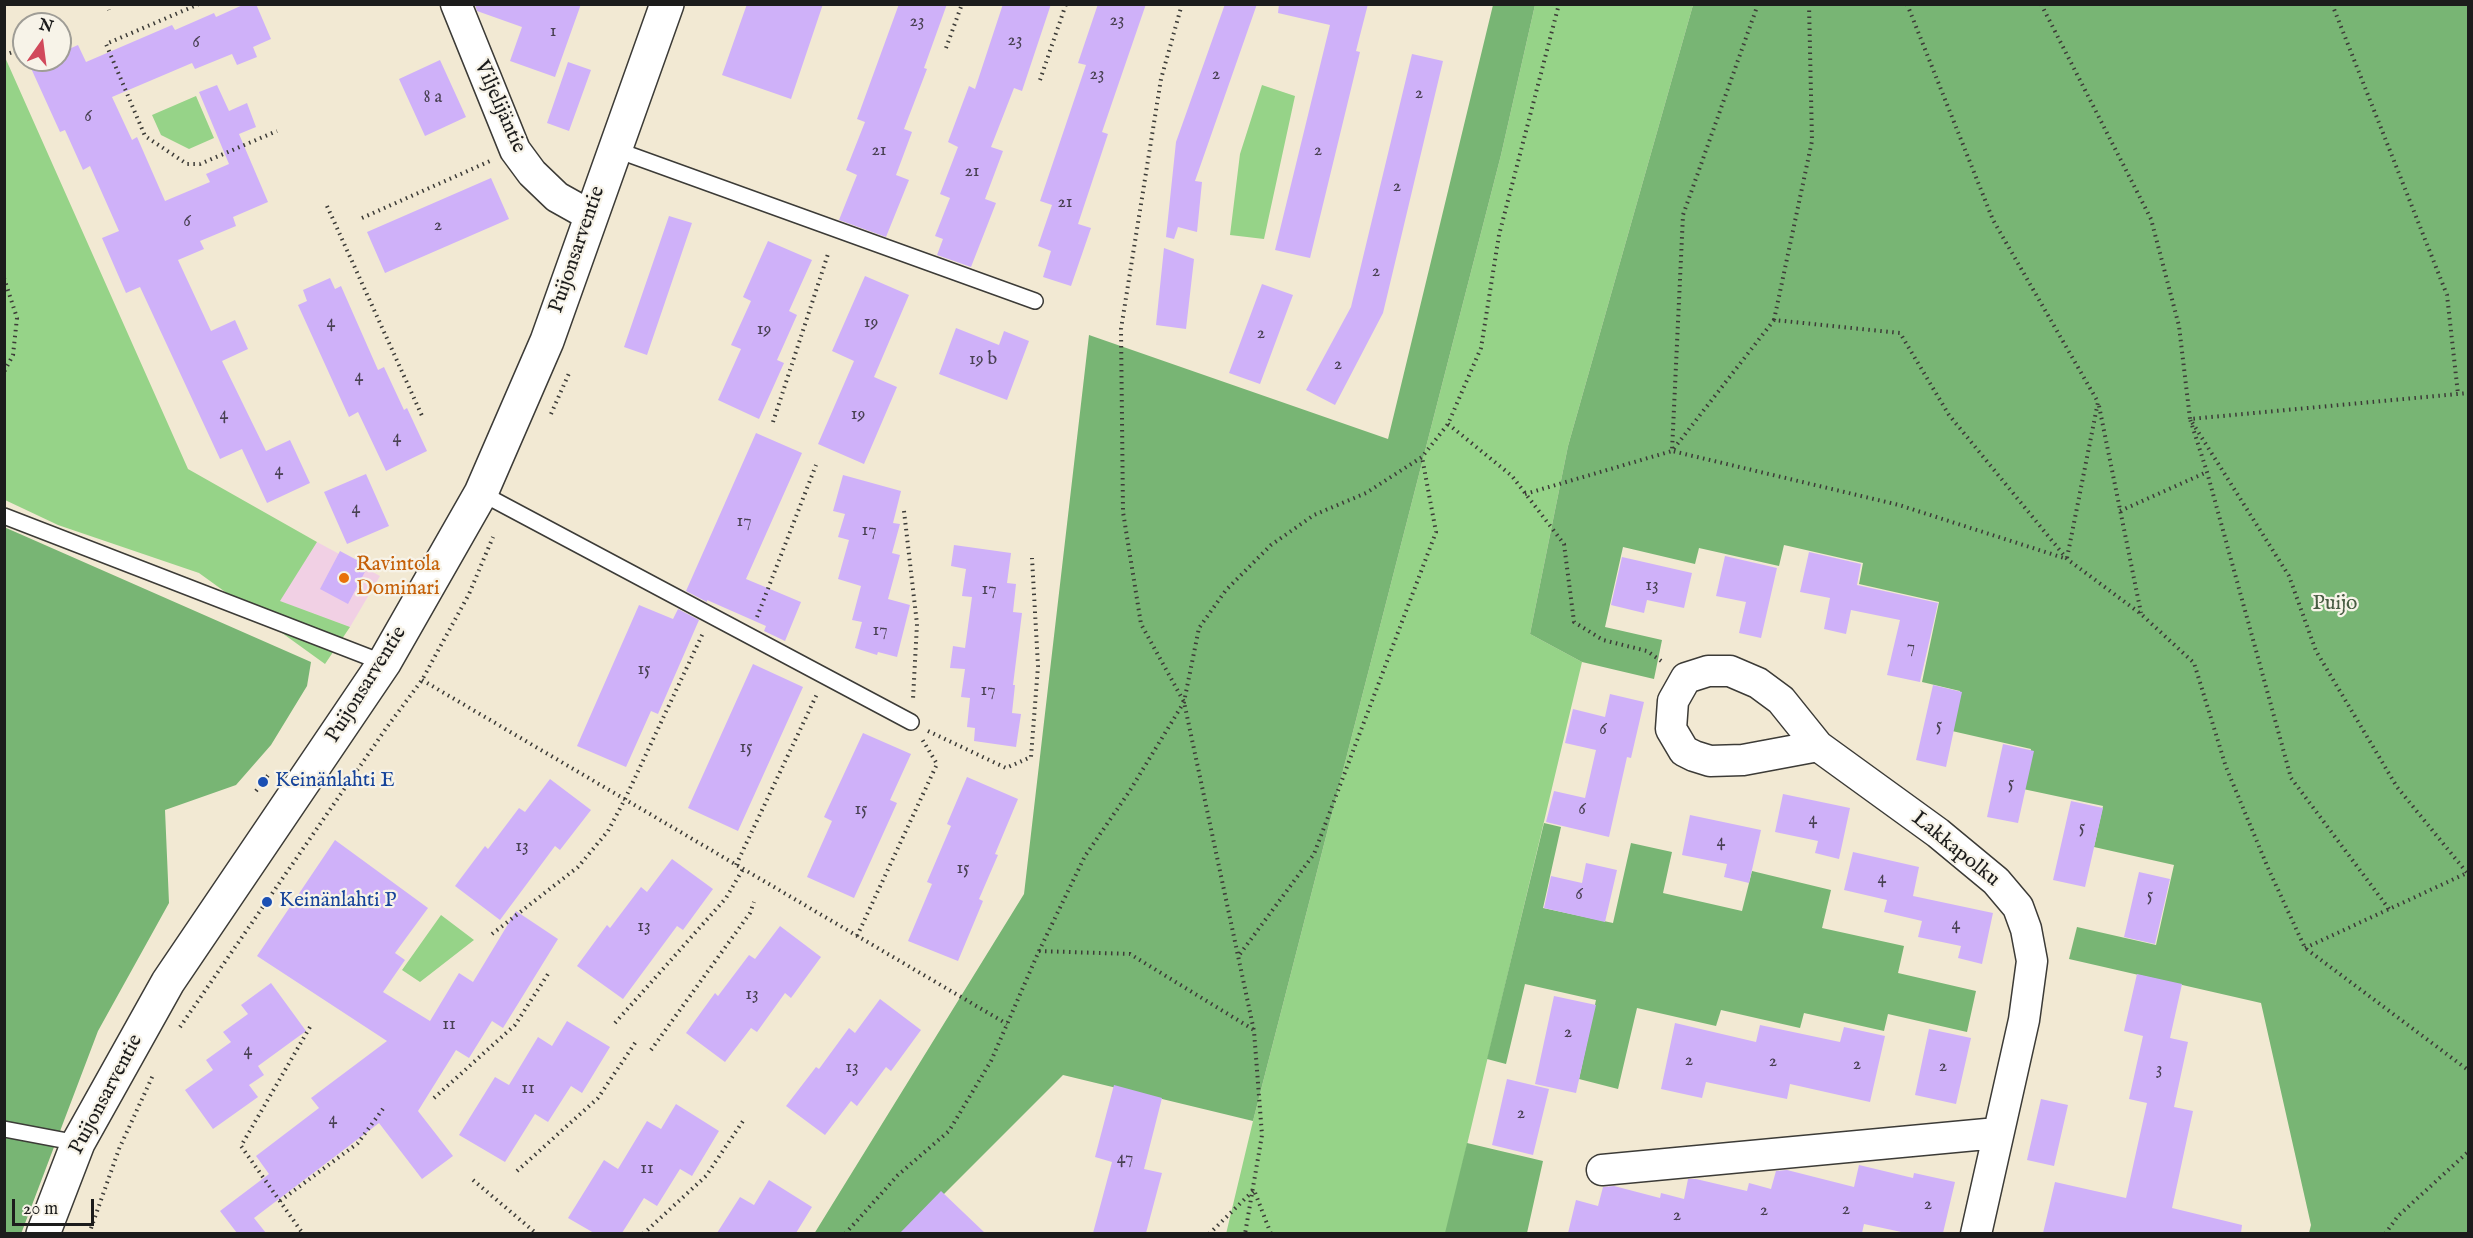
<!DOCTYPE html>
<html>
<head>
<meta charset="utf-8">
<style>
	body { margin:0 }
	#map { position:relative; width:2473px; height:1238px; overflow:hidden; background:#f2e9d3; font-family:"IM FELL English",serif }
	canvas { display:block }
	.frame { position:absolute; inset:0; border:6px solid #1c1c1c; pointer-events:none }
	.north { position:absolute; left:12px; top:12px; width:60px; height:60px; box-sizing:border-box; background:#f7f3e8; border:2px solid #9f9d96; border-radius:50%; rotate:14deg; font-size:16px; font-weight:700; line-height:24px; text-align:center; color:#1c1c1c }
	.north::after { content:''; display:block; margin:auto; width:21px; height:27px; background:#d1495b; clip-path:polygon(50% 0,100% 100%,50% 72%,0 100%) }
	.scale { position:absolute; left:12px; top:1199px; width:82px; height:27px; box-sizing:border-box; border:3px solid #1c1c1c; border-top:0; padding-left:8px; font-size:18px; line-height:21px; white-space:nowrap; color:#1c1c1c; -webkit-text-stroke:4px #f7f3e8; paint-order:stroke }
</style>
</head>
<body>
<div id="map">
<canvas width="2473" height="1238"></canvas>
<div class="frame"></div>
<div class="north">N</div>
<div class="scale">20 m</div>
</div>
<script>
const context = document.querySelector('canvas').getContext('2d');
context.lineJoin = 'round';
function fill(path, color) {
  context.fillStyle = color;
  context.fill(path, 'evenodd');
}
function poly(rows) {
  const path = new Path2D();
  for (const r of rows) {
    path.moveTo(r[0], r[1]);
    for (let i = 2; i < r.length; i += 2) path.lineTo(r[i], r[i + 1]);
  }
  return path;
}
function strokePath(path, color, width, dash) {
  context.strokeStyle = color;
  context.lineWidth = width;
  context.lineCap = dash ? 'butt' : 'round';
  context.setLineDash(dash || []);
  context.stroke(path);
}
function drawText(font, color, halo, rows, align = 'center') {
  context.font = font + ' "IM FELL English",serif';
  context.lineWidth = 4.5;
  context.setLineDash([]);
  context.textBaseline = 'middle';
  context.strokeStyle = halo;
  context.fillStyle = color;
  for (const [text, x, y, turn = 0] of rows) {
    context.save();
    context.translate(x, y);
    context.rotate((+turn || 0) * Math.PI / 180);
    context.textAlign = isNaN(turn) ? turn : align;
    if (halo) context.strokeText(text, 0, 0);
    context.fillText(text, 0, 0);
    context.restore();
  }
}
fill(poly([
	[317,542,380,576,350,627,279,601]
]), '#f1d0e4');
fill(poly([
	[1535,5,1693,5,1568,446,1530,634,1582,662,1446,1233,1226,1234,1253,1121,1501,155],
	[4,55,188,469,317,542,280,601,350,627,325,664,199,573,58,525,5,500],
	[1262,85,1295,96,1264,239,1230,235,1240,154],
	[196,96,214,138,189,149,161,135,152,115],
	[441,915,474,940,420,982,402,970]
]), '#96d388');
fill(poly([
	[1493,5,1535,5,1501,155,1253,1121,1063,1075,905,1233,814,1234,1024,894,1089,335,1388,439],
	[1693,5,2468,5,2468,1233,2309,1233,2311,1225,2261,1003,2069,959,2077,927,2156,945,2174,865,2094,847,2103,806,2023,789,2031,749,1952,731,1960,691,1922,682,1939,602,1859,584,1863,563,1784,545,1779,566,1699,548,1695,564,1623,547,1605,627,1662,640,1654,679,1582,662,1530,634,1568,446],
	[4,527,311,662,307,686,271,745,236,785,165,810,169,903,98,1031,21,1234,4,1233],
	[1544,823,1561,827,1543,908,1613,923,1631,843,1672,852,1663,893,1742,911,1752,871,1831,890,1822,928,1904,946,1898,973,1976,991,1967,1032,1888,1014,1884,1031,1804,1013,1800,1028,1721,1010,1716,1026,1637,1008,1618,1089,1579,1079,1596,1000,1525,984,1506,1064,1487,1059],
	[1467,1143,1543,1161,1527,1233,1445,1233]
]), '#78b574');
fill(poly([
	[245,4,256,4,271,39,253,47,257,57,237,65,232,54,195,69,192,63,112,97,132,140,137,137,165,201,210,182,206,174,229,164,199,92,217,85,229,111,247,103,256,127,239,134,268,202,233,217,236,226,200,241,204,249,178,260,211,331,235,320,248,349,222,361,266,451,290,440,310,483,267,503,242,449,220,459,140,287,126,293,102,238,119,231,90,166,83,170,65,130,60,132,30,66,44,60,60,60,60,53,78,45,86,62,172,25,175,30,214,13,216,17],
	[475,4,581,4,555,77,510,61,522,27,477,11],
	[747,4,823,4,791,99,722,75],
	[899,4,947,4,924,68,927,69,904,129,912,132,896,175,909,180,886,237,839,220,857,175,846,170,865,122,857,119],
	[1003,4,1051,4,1022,91,1014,88,991,147,1003,151,985,199,996,203,971,267,937,255,943,239,935,236,950,198,940,194,958,147,948,142,969,86,975,89],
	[1098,4,1146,4,1102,132,1108,134,1078,224,1091,228,1071,286,1043,277,1051,251,1038,246,1052,205,1040,201,1086,65,1078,63],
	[1225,4,1257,4,1195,181,1202,182,1197,232,1178,227,1174,239,1166,237,1176,142],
	[1279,4,1368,4,1356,51,1360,52,1310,258,1275,250,1330,25,1278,13],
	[1412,54,1443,61,1383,313,1335,405,1306,390,1351,307],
	[440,60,466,117,425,136,399,79],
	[568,62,591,70,569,131,547,123],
	[491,178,509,219,385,273,367,232],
	[669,216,692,223,647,355,624,347],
	[768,241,812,260,789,311,797,315,777,360,784,363,759,419,718,400,741,349,731,345,751,301,743,297],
	[1164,248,1194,259,1186,329,1156,325],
	[865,276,909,295,874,377,897,387,864,464,818,444,854,361,832,351],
	[330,278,335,289,341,286,378,370,384,367,404,410,407,408,427,451,386,471,358,412,349,417,298,305,307,301,303,290],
	[1262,284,1293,295,1260,384,1229,373],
	[956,328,999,345,1004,331,1029,341,1007,400,939,374],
	[756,433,802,453,746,579,801,602,785,641,764,631,766,626,707,600,707,602,686,591],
	[366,474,389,526,347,544,324,492],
	[843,475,901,491,893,523,900,524,892,553,900,555,888,599,910,605,897,657,878,652,877,655,855,648,862,622,852,620,861,586,838,579,849,540,838,537,845,514,833,511],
	[954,545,1011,553,1007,583,1016,584,1013,612,1022,613,1013,685,1015,685,1012,713,1021,714,1016,747,974,741,975,728,967,727,970,698,961,697,965,669,950,668,953,646,965,648,972,597,962,596,966,569,951,566],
	[340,551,368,566,348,604,320,589],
	[1809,552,1861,564,1857,585,1938,603,1920,682,1887,675,1900,620,1851,610,1846,634,1824,629,1830,598,1800,592],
	[1725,556,1777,568,1761,638,1739,633,1746,602,1716,596],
	[1622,557,1692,573,1684,608,1647,600,1644,613,1611,605],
	[639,605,673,619,678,609,699,620,658,714,651,711,626,767,577,746],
	[753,664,803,687,738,831,688,808],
	[1933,685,1962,692,1946,767,1916,760],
	[1610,694,1644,702,1631,758,1627,757,1609,837,1546,822,1554,791,1585,798,1596,750,1565,743,1573,709,1605,717],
	[863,733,911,754,890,800,897,803,854,898,807,877,832,821,824,817],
	[2003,744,2034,751,2018,823,1987,817],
	[967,777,1018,799,995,854,998,855,979,899,983,901,958,961,908,941,932,884,927,882,951,826,947,824],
	[550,779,591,810,560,850,555,846,500,920,455,886,485,846,488,849,519,808,525,812],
	[1783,794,1850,808,1839,859,1815,853,1818,841,1775,832],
	[2071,801,2103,808,2085,887,2053,880],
	[1690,815,1761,830,1749,883,1724,877,1727,864,1682,855],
	[335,840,428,908,395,953,405,960,383,992,430,1021,459,973,473,982,516,911,558,939,503,1028,492,1021,469,1058,456,1050,418,1111,453,1156,422,1179,379,1123,254,1218,266,1233,237,1233,220,1211,269,1174,256,1156,319,1108,311,1098,387,1041,257,956],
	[1853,852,1919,867,1913,896,1993,913,1982,964,1958,958,1961,946,1918,937,1922,921,1884,912,1887,900,1844,890],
	[672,859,713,889,683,930,677,926,623,999,577,966,607,925,610,928,641,887,647,892],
	[1586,863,1617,870,1605,922,1544,908,1551,876,1582,883],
	[2139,872,2170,879,2155,944,2124,937],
	[780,926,821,957,791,998,785,993,757,1032,751,1028,725,1062,686,1033,715,993,718,996,749,955,755,959],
	[2137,974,2182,984,2170,1038,2188,1042,2174,1107,2193,1111,2172,1208,2242,1225,2241,1233,2043,1233,2055,1182,2126,1198,2147,1103,2129,1099,2143,1036,2124,1031],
	[271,983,306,1031,258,1066,264,1075,249,1085,258,1097,213,1129,185,1090,213,1070,206,1060,231,1042,223,1032,248,1014,241,1005],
	[1554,996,1596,1005,1576,1093,1535,1084],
	[880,999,921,1030,891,1071,886,1067,857,1106,851,1101,825,1135,786,1106,816,1067,819,1069,849,1028,855,1033],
	[567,1021,610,1047,582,1093,571,1086,548,1122,535,1114,505,1162,459,1135,495,1077,509,1085,538,1037,552,1046],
	[1675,1023,1756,1042,1760,1025,1840,1042,1844,1027,1885,1036,1870,1102,1790,1084,1787,1099,1706,1082,1702,1098,1661,1089],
	[1929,1029,1971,1038,1956,1104,1915,1095],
	[1507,1079,1549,1089,1533,1155,1492,1145],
	[1114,1085,1162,1098,1144,1169,1162,1173,1146,1233,1093,1233,1112,1162,1095,1157],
	[2041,1099,2068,1105,2054,1166,2027,1160],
	[676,1104,719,1131,692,1176,680,1169,657,1206,644,1198,622,1233,594,1233,568,1218,604,1160,618,1169,647,1121,661,1129],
	[1859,1165,1913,1178,1914,1173,1955,1182,1943,1233,1906,1233,1864,1224,1862,1233,1568,1233,1576,1200,1598,1206,1603,1187,1614,1186,1660,1198,1661,1193,1684,1199,1688,1179,1696,1179,1747,1191,1749,1183,1771,1189,1776,1171,1787,1170,1854,1187],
	[769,1180,812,1207,796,1233,717,1233,740,1197,754,1205],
	[941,1191,985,1233,900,1233]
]), '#cfb1f9');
const lane = poly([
	[614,149,1035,301],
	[481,493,911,722],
	[4,516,384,663],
	[4,1129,78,1143]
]);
const street = poly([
	[456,4,515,150,532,173,557,197,591,216],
	[1818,746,1743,760,1710,761,1694,756,1684,751,1671,729,1673,701,1686,678,1708,671,1730,671,1758,683,1781,700,1818,746,1938,833,1996,881,2018,907,2026,929,2032,961,2024,1020,1976,1234],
	[1602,1170,1997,1133]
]);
const secondary = poly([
	[43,1234,78,1143,168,982,384,663,481,493,547,341,667,4]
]);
strokePath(lane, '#3c3b37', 18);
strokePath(street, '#3c3b37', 33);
strokePath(secondary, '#3c3b37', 36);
strokePath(poly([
	[107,4,109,10],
	[199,4,106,44,145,136,187,164,200,164,277,131],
	[1182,4,1161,79,1121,329,1123,512,1141,624,1184,702,1254,1031,1262,1135,1245,1234],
	[1758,4,1683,215,1672,451,1899,505,2067,559],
	[1907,4,1993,220,2098,402,2067,558],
	[2041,4,2151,219,2179,326,2190,419,2289,576,2316,651,2397,787,2468,874],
	[2332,4,2447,295,2458,394],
	[946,48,962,4],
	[4,55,19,50],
	[1040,80,1066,4],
	[327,206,423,418],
	[362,218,490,161],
	[4,278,17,318,13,355,4,372],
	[1774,320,1812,141,1809,4],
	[2099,406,2141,613],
	[551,414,570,371],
	[773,422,829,251],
	[1448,424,1512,476,1564,544,1574,622,1603,640,1647,651,1664,663],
	[1525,494,1672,451,1774,320,1900,333,1949,415,2067,559,2141,614,2194,663,2226,767,2268,868,2305,948,2468,1070],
	[904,511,917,624,913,699],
	[2120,511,2207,472],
	[757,617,816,465],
	[422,680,1007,1024],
	[928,731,1006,768,1031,757,1038,666,1032,558],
	[256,791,269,774],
	[736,865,817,694],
	[2389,909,2291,778,2207,472,2190,419,2468,393],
	[492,934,578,867,608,831,625,799,703,633],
	[857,936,937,764,922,739],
	[2305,948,2467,873],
	[1039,951,1130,954,1254,1030],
	[1240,954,1314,854,1436,532,1422,457],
	[615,1023,726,898,743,869],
	[180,1027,387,727,422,680,469,594,493,537],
	[651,1050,750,913,754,902],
	[434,1098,515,1025,548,974],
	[517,1171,598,1098,637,1040],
	[473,1180,537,1234],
	[280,1201,358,1143,385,1106],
	[301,1231,241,1146,310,1027],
	[89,1234,119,1149,154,1073],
	[643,1234,706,1176,745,1118],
	[845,1234,898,1175,949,1131,991,1061,1039,951,1085,856,1129,792,1184,702,1199,628,1226,590,1271,545,1314,515,1366,493,1422,457,1448,424,1481,348,1499,235,1559,4],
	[1209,1234,1254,1190,1271,1234],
	[2385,1234,2398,1216,2468,1152]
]), '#3c3b37', 4, [1.5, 4.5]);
strokePath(lane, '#fff', 15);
strokePath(street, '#fff', 30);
strokePath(secondary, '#fff', 33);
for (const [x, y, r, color] of [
	[344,578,6,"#e8710a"],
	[263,782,6,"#1a4fb4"],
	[267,902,6,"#1a4fb4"]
]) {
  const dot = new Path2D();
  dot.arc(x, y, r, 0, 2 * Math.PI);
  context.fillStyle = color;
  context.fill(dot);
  strokePath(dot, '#f7f3e8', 2);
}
drawText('18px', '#494153', null, [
	["23",1117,21],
	["23",917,22],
	["1",553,32],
	["23",1015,41],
	["6",196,43],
	["23",1097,75],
	["2",1216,75],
	["2",1419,94],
	["8 a",433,98],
	["6",88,117],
	["21",879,151],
	["2",1318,151],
	["21",972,172],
	["2",1397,187],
	["21",1065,203],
	["6",187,222],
	["2",438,226],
	["2",1376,272],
	["4",331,323],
	["19",871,323],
	["19",764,330],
	["2",1261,334],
	["19 b",983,360],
	["2",1338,365],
	["4",359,377],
	["4",224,415],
	["19",858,415],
	["4",397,438],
	["4",279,471],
	["4",356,509],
	["17",744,522],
	["17",869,531],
	["13",1652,586],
	["17",989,590],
	["17",880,631],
	["7",1911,648],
	["15",644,670],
	["17",988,691],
	["5",1939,726],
	["6",1603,730],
	["15",746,748],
	["5",2011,784],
	["15",861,810],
	["6",1582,810],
	["4",1813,820],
	["5",2082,828],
	["4",1721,842],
	["13",522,847],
	["15",963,869],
	["4",1882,879],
	["6",1579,895],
	["5",2150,896],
	["4",1956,925],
	["13",644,927],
	["13",752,995],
	["11",449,1025],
	["2",1568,1033],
	["4",248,1051],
	["2",1689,1061],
	["2",1773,1062],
	["2",1857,1065],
	["2",1943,1067],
	["13",852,1068],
	["3",2159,1070],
	["11",528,1089],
	["2",1521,1114],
	["4",333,1120],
	["47",1125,1159],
	["11",647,1169],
	["2",1928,1205],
	["2",1846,1210],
	["2",1764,1211],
	["2",1677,1216]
]);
drawText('21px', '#1c1c1c', '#f7f3e8', [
	["Viljelijäntie",499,107,66],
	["Puijonsarventie",578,250,-71],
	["Puijonsarventie",367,685,-58],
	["Lakkapolku",1955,850,39],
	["Puijonsarventie",107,1095,-62]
]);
drawText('21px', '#c56008', '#f7f3e8', [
	["Ravintola",356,566],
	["Dominari",356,590]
], 'left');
drawText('21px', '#475c42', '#f7f3e8', [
	["Puijo",2335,605]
]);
drawText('21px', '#164399', '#f7f3e8', [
	["Keinänlahti E",275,782],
	["Keinänlahti P",279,902]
], 'left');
</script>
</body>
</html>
